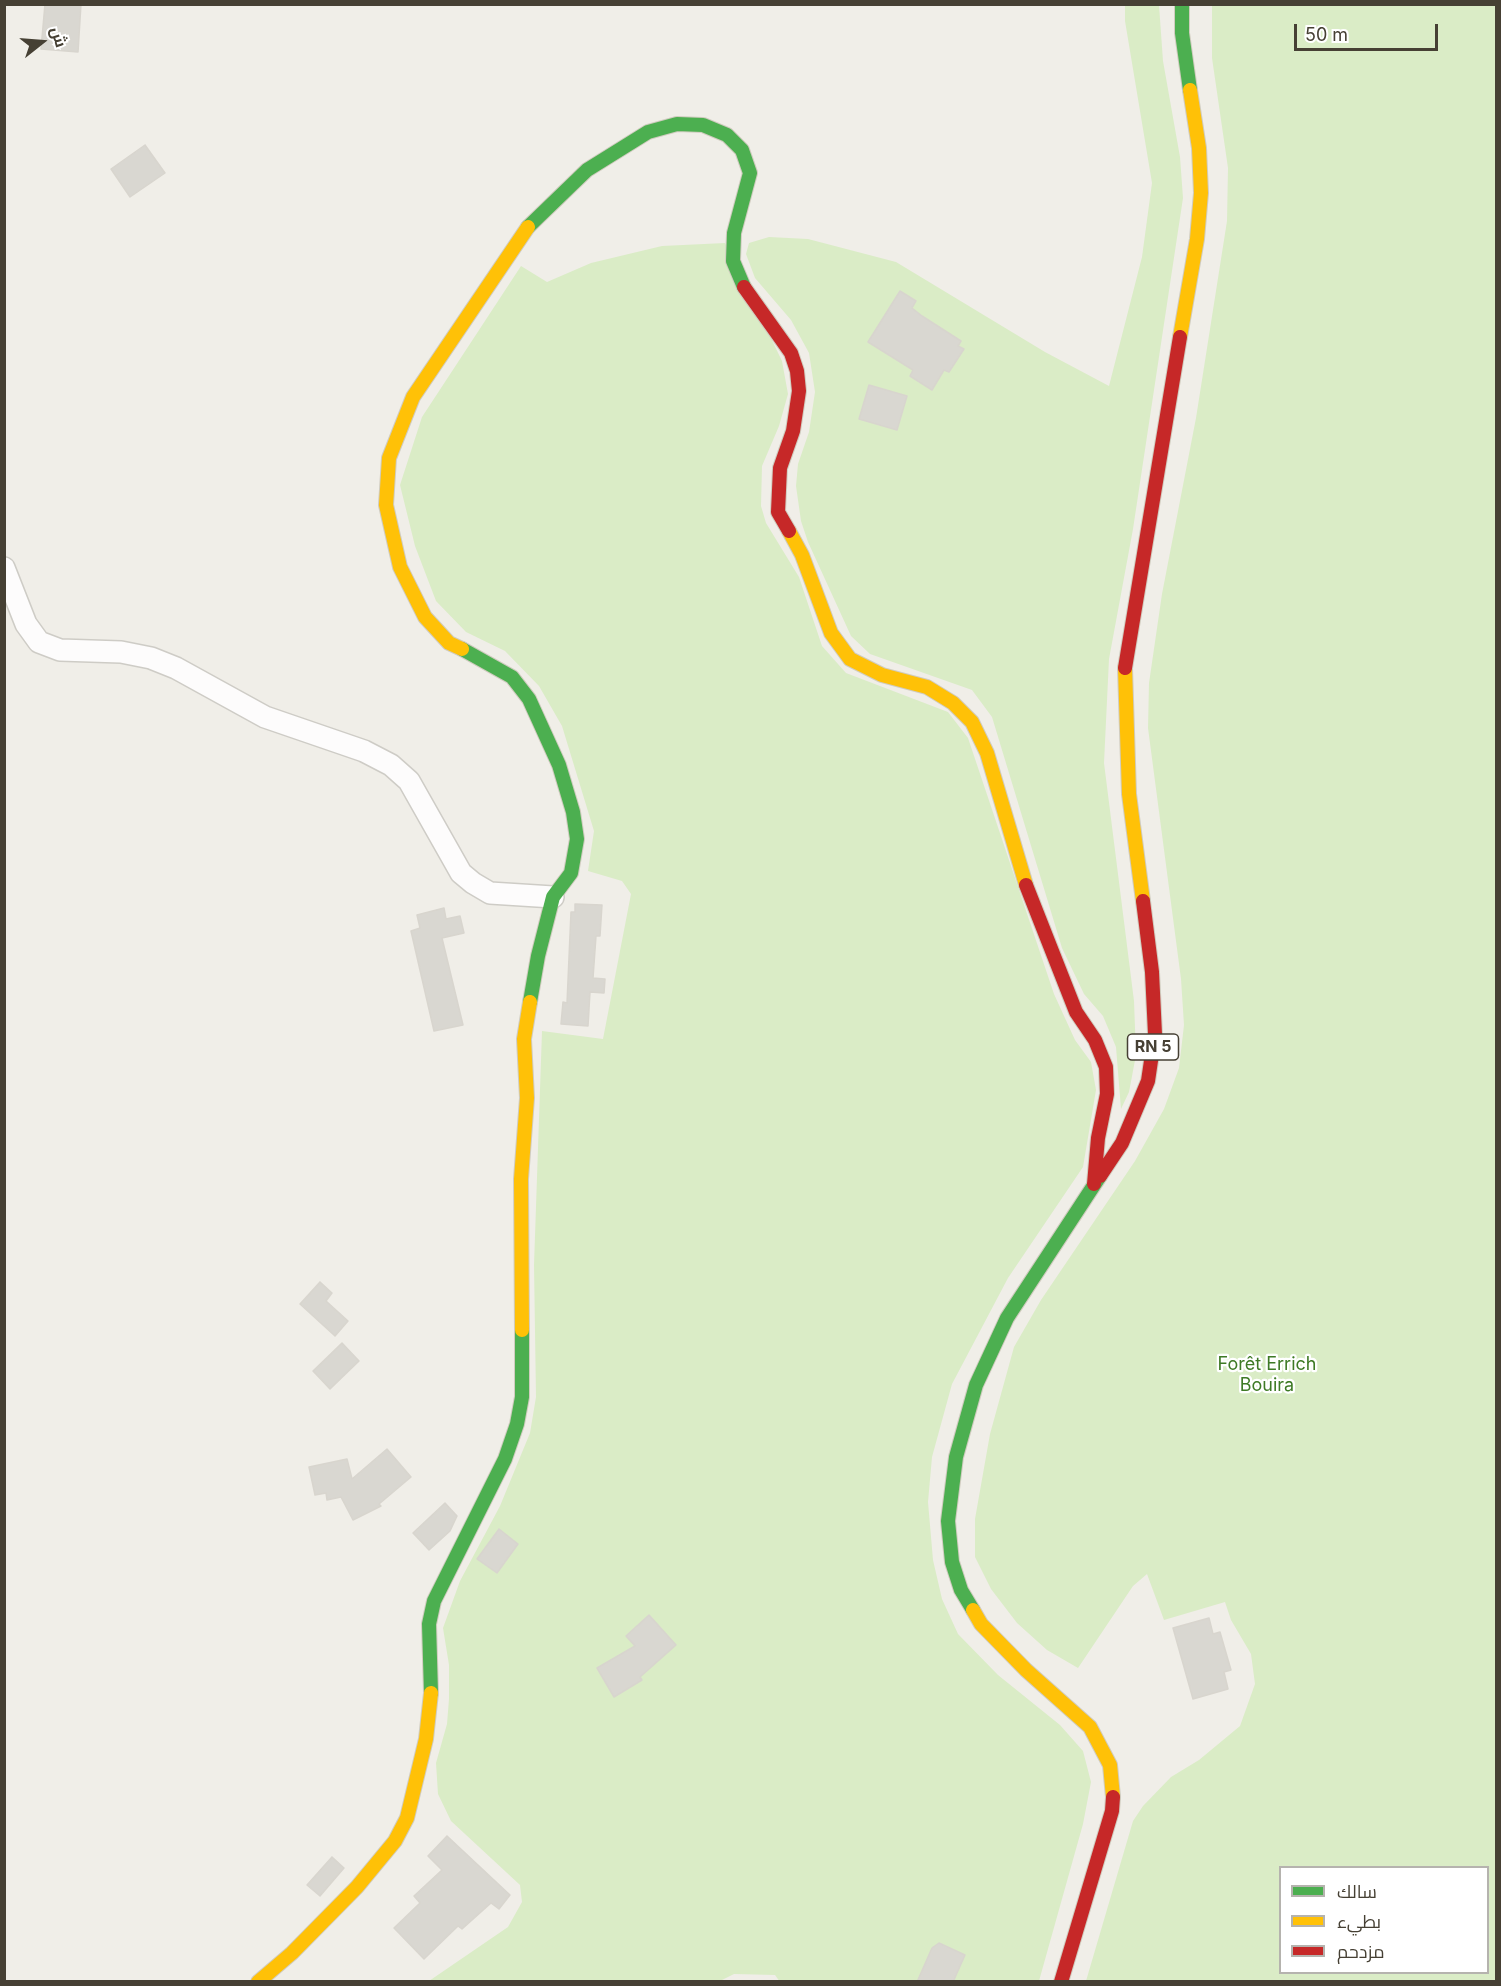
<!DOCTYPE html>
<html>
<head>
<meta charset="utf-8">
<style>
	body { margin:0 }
	#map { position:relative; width:1501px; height:1986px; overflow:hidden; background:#f0eee8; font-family:Inter,Cairo,sans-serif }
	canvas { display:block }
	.frame { position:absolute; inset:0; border:6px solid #464034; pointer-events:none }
	.legend { position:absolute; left:1279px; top:1866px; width:210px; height:108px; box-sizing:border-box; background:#fff; border:2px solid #b5b3ae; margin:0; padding:8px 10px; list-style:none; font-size:18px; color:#464034 }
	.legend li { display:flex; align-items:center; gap:12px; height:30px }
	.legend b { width:30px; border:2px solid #b5b3ae }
	.north { position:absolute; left:12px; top:12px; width:60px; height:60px; -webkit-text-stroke:4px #fff; paint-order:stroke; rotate:73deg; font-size:16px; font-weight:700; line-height:24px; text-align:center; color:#464034 }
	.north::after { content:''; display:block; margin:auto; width:21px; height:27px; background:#464034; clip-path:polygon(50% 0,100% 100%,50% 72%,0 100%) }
	.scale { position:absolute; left:1294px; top:24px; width:144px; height:27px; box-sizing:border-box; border:3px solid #464034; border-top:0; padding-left:8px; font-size:18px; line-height:21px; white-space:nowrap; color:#464034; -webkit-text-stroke:4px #fff; paint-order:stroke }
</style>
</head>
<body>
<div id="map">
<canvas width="1501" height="1986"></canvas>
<div class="frame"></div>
<ul class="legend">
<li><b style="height:8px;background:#4caf50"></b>سالك</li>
<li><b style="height:8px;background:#ffc107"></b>بطيء</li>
<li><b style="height:8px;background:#c62828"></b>مزدحم</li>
</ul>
<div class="north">ش</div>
<div class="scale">50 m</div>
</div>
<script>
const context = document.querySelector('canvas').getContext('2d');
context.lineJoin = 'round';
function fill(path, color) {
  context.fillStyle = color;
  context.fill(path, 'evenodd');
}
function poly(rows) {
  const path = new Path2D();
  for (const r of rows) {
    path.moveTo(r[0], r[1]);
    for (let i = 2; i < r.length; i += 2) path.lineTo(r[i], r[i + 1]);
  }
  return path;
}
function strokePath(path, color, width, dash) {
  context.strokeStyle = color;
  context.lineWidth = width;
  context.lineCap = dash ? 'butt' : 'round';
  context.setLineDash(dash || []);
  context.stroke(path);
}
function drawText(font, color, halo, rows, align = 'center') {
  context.font = font + ' Inter,sans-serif';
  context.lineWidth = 4.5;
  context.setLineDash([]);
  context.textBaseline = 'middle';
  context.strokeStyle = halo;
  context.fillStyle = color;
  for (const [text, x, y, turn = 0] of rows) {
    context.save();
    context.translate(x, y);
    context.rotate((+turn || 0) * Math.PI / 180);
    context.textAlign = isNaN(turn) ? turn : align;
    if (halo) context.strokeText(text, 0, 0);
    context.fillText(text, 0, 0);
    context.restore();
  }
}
fill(poly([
	[1212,4,1496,5,1496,1981,1086,1981,1133,1821,1143,1806,1171,1777,1199,1760,1240,1726,1255,1684,1251,1654,1231,1620,1225,1602,1164,1620,1147,1574,1133,1586,1078,1668,1047,1650,1017,1623,991,1589,975,1557,975,1519,990,1434,1014,1347,1041,1300,1135,1161,1164,1109,1179,1068,1184,1025,1181,979,1148,728,1149,683,1162,594,1196,418,1227,221,1228,168,1212,58],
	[1280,1868,1488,1868,1488,1972,1280,1972],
	[1125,5,1159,5,1163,61,1180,157,1183,198,1133,529,1109,659,1104,763,1134,1001,1136,1055,1129,1092,1121,1109,1116,1047,1103,1016,1084,994,1062,948,992,717,972,690,870,654,851,636,808,542,801,521,796,486,798,464,809,432,815,392,809,353,791,320,755,278,746,254,749,243,769,237,808,239,896,262,1045,352,1109,386,1142,257,1152,183,1125,21],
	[725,243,782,361,788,394,779,426,762,466,761,506,766,523,799,577,822,646,846,673,948,712,968,738,1054,994,1075,1040,1091,1062,1096,1090,1083,1167,1008,1278,952,1384,932,1457,928,1502,933,1560,942,1599,958,1634,998,1675,1060,1725,1083,1751,1091,1782,1083,1824,1039,1981,780,1982,775,1975,734,1974,718,1982,429,1981,508,1927,522,1902,520,1885,451,1821,438,1794,436,1763,447,1724,449,1699,449,1665,443,1628,460,1581,500,1506,530,1433,536,1397,534,1265,542,1031,603,1039,631,894,622,881,588,871,594,831,562,726,539,686,505,651,466,632,436,601,415,546,400,485,422,417,521,266,547,282,591,263,662,246]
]), '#daecc6');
const building = poly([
	[45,4,81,4,78,52,41,49,45,4],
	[145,145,165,173,130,197,111,169,145,145],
	[900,291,916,301,912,308,922,316,961,341,958,346,964,349,949,372,944,370,932,390,910,376,913,370,868,342,900,291],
	[869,385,907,396,897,430,859,419,869,385],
	[575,904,602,905,600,936,596,936,593,978,605,979,604,993,590,992,588,1026,561,1024,563,1002,567,1003,571,912,575,912,575,904],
	[444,908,446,919,460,916,464,933,442,938,463,1025,434,1031,411,931,420,928,417,915,444,908],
	[320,1282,332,1293,326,1301,348,1321,335,1336,300,1304,320,1282],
	[342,1343,359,1361,330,1389,313,1371,342,1343],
	[387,1449,411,1477,379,1504,381,1506,353,1520,341,1497,327,1500,326,1493,315,1495,309,1467,347,1459,352,1479,387,1449],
	[445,1503,457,1516,450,1531,429,1550,413,1533,445,1503],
	[499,1529,518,1544,497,1573,477,1559,499,1529],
	[649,1615,676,1645,640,1677,642,1680,614,1697,597,1668,635,1646,626,1636,649,1615],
	[1209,1618,1213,1634,1220,1632,1231,1670,1224,1672,1228,1689,1193,1699,1173,1628,1209,1618],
	[447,1836,510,1895,499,1909,491,1903,462,1929,458,1926,424,1959,394,1928,420,1903,414,1896,442,1870,428,1856,447,1836],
	[332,1857,344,1868,320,1896,307,1885,332,1857],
	[939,1943,965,1955,953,1982,917,1982,932,1948,939,1943]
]);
fill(building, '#d9d7d1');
strokePath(building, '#d8d5ce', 1.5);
const street = poly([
	[4,568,26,624,39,642,60,650,121,652,151,658,176,668,265,717,364,751,391,765,409,781,461,873,473,883,490,893,553,897]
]);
const fast = poly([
	[1182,4,1182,33,1190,90],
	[528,227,587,170,648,132,677,124,703,125,727,135,742,150,750,173,734,233,733,261,744,287],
	[462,649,512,677,529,699,559,765,573,812,577,839,571,873,553,897,538,956,530,1002],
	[973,1610,961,1590,952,1562,948,1521,956,1457,976,1385,1007,1318,1100,1176],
	[431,1693,429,1624,434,1601,505,1459,517,1424,522,1397,522,1330]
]);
const slow = poly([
	[1180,337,1197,239,1201,193,1199,148,1190,90],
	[789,531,802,555,831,633,850,659,882,675,927,687,953,703,972,722,987,753,1026,885],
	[462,649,449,643,425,617,400,567,386,505,389,458,413,397,528,227],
	[1125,668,1129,794,1143,901],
	[522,1330,521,1179,527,1098,524,1039,530,1002],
	[973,1610,981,1624,1026,1670,1090,1727,1110,1765,1113,1797],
	[258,1982,292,1953,357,1887,395,1841,407,1818,426,1739,431,1693]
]);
const jam = poly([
	[744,287,791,353,797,371,799,391,793,431,780,468,778,512,789,531],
	[1125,668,1180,337],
	[1026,885,1076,1012,1095,1040,1106,1067,1107,1094,1098,1138,1094,1184],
	[1100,1176,1122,1143,1148,1081,1155,1034,1152,972,1143,901],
	[1061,1982,1112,1811,1113,1797]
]);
strokePath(street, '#ceccc6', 24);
strokePath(fast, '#d0ccbf', 16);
strokePath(slow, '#d0ccbf', 16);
strokePath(jam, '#d0ccbf', 16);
strokePath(street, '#fdfcfc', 21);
strokePath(fast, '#4caf50', 14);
strokePath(slow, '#ffc107', 14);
strokePath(jam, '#c62828', 14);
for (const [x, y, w] of [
	[1153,1047,51]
]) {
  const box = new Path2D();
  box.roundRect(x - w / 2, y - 13, w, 26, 4.5);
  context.fillStyle = '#fff';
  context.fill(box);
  strokePath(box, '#464034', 1.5);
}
drawText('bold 16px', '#464034', null, [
	["RN 5",1153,1047]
]);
drawText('18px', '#3e7a25', '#fff', [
	["Forêt Errich",1267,1365],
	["Bouira",1267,1386]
]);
</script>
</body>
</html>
